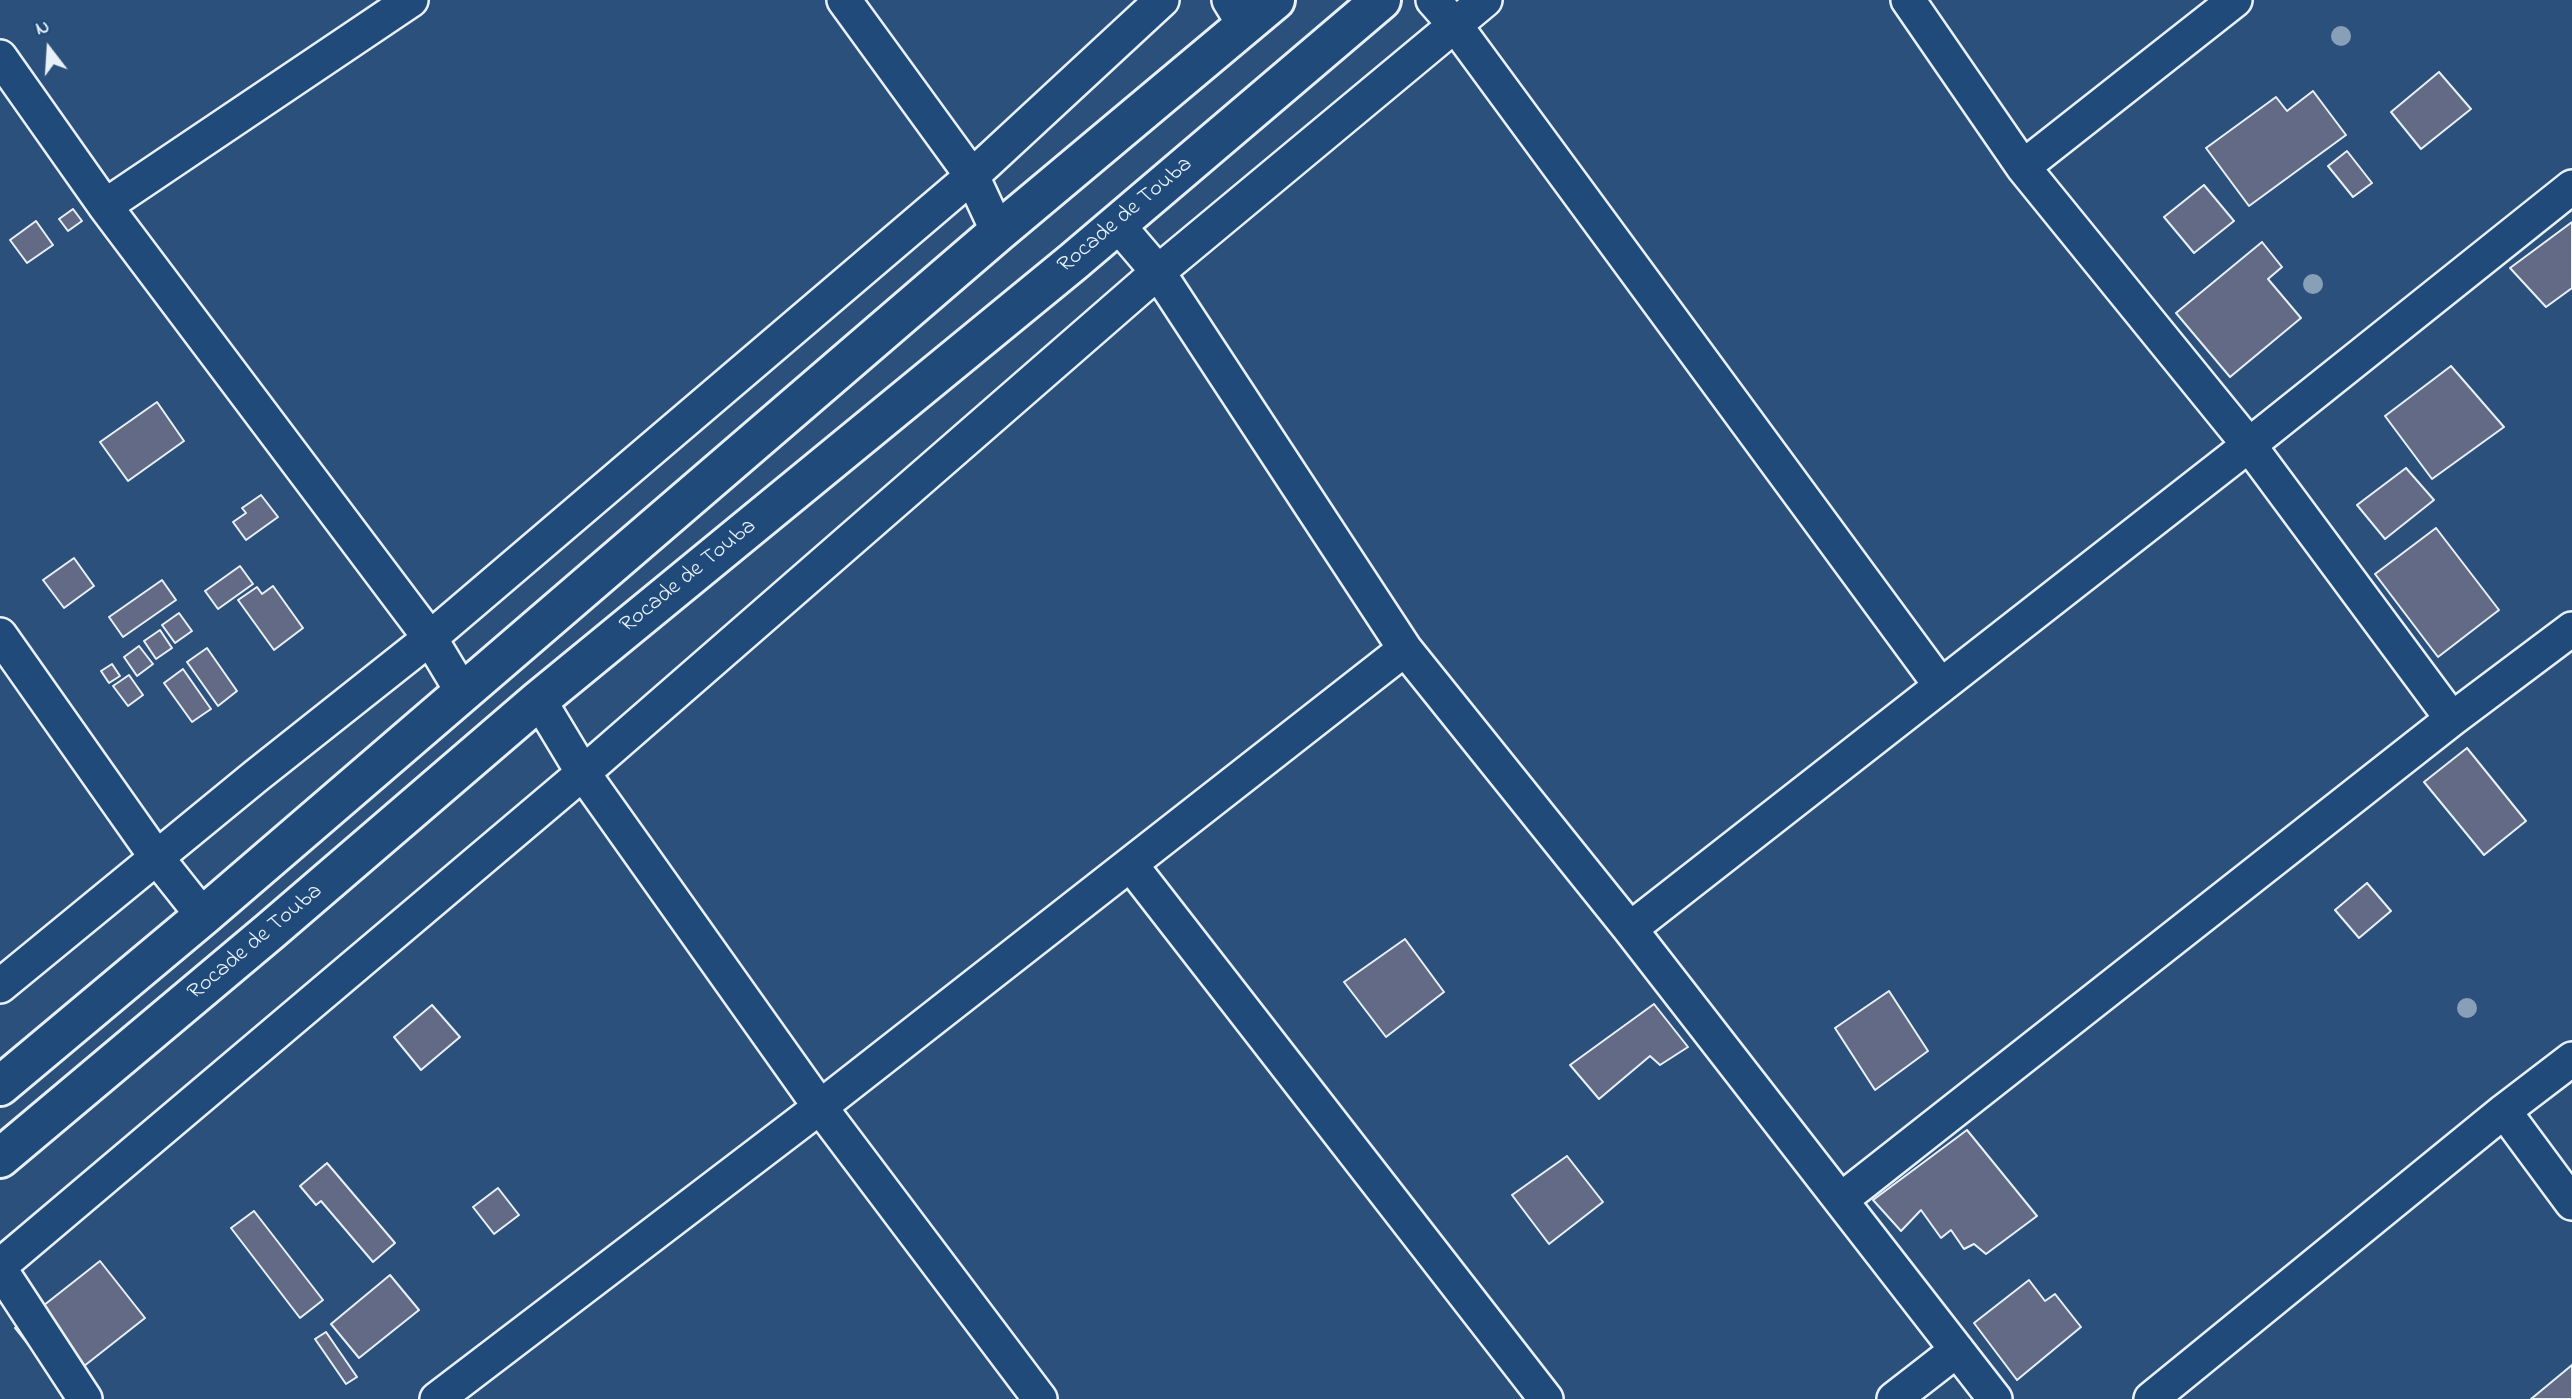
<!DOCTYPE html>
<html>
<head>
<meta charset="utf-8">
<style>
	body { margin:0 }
	#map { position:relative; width:2572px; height:1399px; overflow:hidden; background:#2c507c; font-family:"Indie Flower",sans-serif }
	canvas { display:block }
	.north { position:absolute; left:14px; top:14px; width:70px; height:70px; -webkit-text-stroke:5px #1f4a7a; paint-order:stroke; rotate:343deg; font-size:19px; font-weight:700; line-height:28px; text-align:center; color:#e8f1f8 }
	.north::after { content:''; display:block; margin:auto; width:24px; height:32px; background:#e8f1f8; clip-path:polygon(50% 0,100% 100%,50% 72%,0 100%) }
</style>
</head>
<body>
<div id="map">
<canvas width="2572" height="1399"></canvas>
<div class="north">N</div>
</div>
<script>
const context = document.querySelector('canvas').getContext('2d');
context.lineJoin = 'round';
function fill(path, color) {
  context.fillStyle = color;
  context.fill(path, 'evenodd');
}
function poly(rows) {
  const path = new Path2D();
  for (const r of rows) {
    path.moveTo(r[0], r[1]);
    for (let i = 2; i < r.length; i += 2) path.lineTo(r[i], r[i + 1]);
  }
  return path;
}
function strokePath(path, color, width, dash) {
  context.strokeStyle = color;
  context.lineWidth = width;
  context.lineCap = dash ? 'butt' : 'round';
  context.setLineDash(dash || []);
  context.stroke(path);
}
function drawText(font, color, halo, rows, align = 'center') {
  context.font = font + ' "Indie Flower",sans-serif';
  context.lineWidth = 6;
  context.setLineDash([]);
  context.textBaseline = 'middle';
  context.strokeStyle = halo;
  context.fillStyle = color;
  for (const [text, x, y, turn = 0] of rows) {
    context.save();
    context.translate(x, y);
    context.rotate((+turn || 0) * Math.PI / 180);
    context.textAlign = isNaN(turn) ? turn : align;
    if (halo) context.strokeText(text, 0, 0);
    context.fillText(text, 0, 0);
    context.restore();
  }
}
const building = poly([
	[2439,72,2471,109,2421,149,2391,112,2439,72],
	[2313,91,2346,135,2249,206,2206,148,2276,97,2287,111,2313,91],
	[2347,151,2372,183,2353,197,2328,166,2347,151],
	[2204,185,2234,221,2194,253,2164,217,2204,185],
	[73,209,82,221,68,231,59,219,73,209],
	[36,221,53,245,27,263,10,240,36,221],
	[2572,222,2572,288,2546,307,2510,268,2572,222],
	[2262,242,2282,267,2268,279,2301,318,2230,377,2176,313,2262,242],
	[2451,366,2504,427,2432,479,2385,416,2451,366],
	[157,402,184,441,128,481,100,442,157,402],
	[2406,468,2434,500,2385,539,2357,505,2406,468],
	[261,495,278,517,246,540,233,522,246,513,242,508,261,495],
	[2436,528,2499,610,2438,657,2375,574,2436,528],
	[74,558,94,586,64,608,43,580,74,558],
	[240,566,253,584,218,609,205,591,240,566],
	[162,580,176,600,123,637,109,617,162,580],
	[273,586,303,628,274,650,238,600,257,587,262,594,273,586],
	[179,613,192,631,175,643,162,625,179,613],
	[160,630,172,648,156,659,144,641,160,630],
	[139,646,153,664,137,676,124,657,139,646],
	[207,648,237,691,218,706,187,662,207,648],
	[112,664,120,676,109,683,101,671,112,664],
	[183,669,211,709,192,722,164,683,183,669],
	[129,675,143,695,128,706,113,686,129,675],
	[2467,748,2526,821,2484,855,2424,782,2467,748],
	[2367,883,2391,911,2359,938,2335,910,2367,883],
	[1405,939,1444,992,1386,1037,1344,982,1405,939],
	[1889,991,1928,1051,1875,1090,1835,1028,1889,991],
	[1654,1004,1688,1047,1660,1065,1650,1056,1599,1099,1570,1065,1654,1004],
	[432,1005,460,1037,421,1070,394,1037,432,1005],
	[1967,1130,2037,1216,1986,1254,1974,1244,1964,1249,1951,1230,1941,1238,1921,1210,1901,1231,1873,1200,1967,1130],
	[1567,1156,1603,1202,1549,1244,1512,1195,1567,1156],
	[327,1163,395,1243,373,1262,321,1201,316,1205,300,1186,327,1163],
	[498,1188,519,1215,494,1234,473,1207,498,1188],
	[254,1211,323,1300,300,1318,231,1228,254,1211],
	[100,1261,145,1318,60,1385,15,1328,100,1261],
	[390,1275,419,1310,359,1358,331,1324,390,1275],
	[2029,1280,2045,1301,2055,1294,2081,1327,2017,1380,1974,1323,2029,1280],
	[326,1332,357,1377,346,1384,315,1339,326,1332],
	[2572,1365,2572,1399,2531,1399,2572,1365]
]);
fill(building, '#626a85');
strokePath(building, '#e8f1f8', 2);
const street = poly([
	[844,0,972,176,998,232],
	[1229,0,1245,26],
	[1433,0,1455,25,1941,686],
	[1908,0,2023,167,2249,445,2452,719],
	[0,57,105,206,430,638,463,693],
	[2023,167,2235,0],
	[105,206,411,0],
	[1117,224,1158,272,1405,649,1630,929,1995,1399],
	[0,635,157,858,203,916],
	[539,700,583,773,820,1107,1040,1399],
	[1131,865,1546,1399],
	[1630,929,2249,445,2572,187],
	[0,986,256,776,430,638,972,176,1162,0],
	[2504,1111,2572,1203],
	[1842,1199,2452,719,2572,629],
	[0,1266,583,773,1158,272,1485,0],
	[0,1269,85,1399],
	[437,1399,820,1107,1405,649],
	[1894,1399,1957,1350],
	[2151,1399,2504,1111,2572,1059]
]);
const primary = poly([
	[0,1086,203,916,998,232,1275,0],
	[0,1158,269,932,539,700,1073,262,1381,0]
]);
strokePath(street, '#e8f1f8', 38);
strokePath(primary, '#e8f1f8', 44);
strokePath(street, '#1f4a7a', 33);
strokePath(primary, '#1f4a7a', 38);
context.fillStyle = '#879fb7';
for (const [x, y] of [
	[2341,36],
	[2313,284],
	[2467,1008]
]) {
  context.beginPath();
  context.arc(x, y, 10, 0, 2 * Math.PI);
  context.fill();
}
drawText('23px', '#e8f1f8', '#1f4a7a', [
	["Rocade de Touba",1126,216,-40],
	["Rocade de Touba",689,577,-39],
	["Rocade de Touba",256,943,-40]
]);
</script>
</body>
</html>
